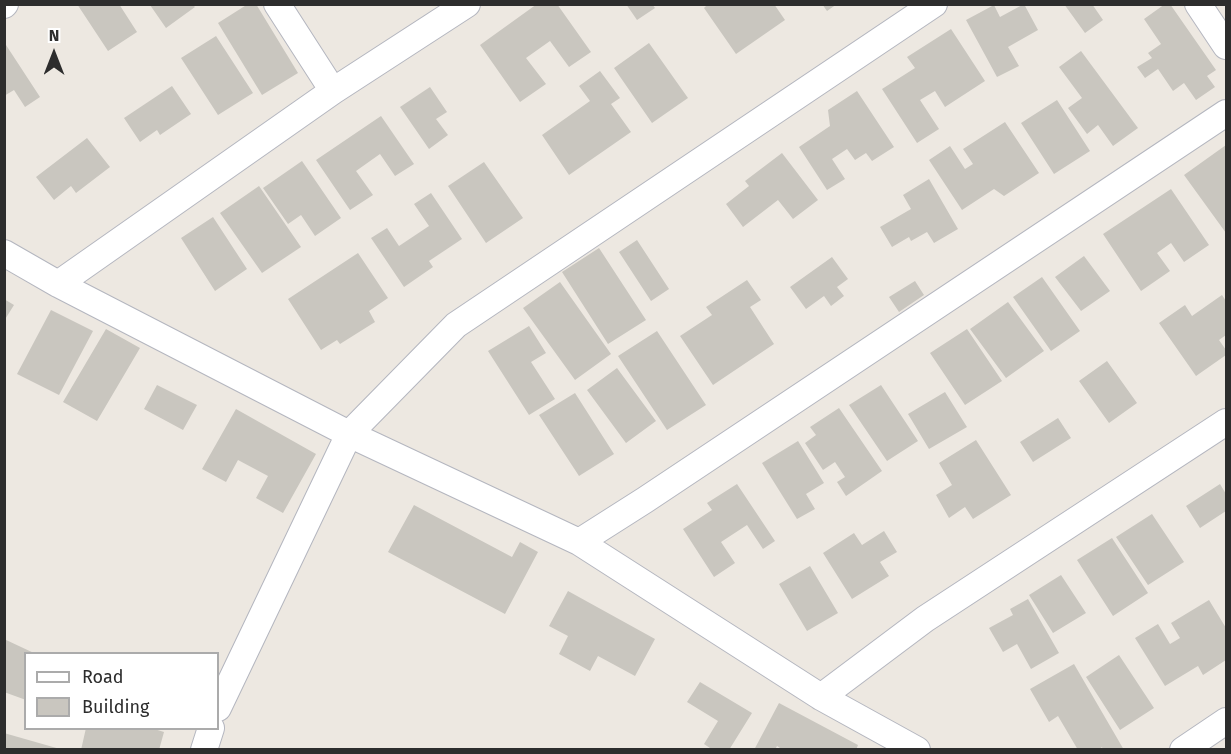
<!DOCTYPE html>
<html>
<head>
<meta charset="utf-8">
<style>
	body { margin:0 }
	#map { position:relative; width:1231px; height:754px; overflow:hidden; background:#ede8e1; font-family:"Fira Sans",sans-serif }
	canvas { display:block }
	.frame { position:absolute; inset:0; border:6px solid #2d2d2d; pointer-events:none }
	.legend { position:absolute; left:24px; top:652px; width:195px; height:78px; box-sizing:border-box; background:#fff; border:2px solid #ababab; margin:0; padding:8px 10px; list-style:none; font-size:18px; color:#2d2d2d }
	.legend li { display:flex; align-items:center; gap:12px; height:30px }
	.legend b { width:30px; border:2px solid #ababab }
	.north { position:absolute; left:24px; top:24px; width:60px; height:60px; -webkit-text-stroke:4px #fff; paint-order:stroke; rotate:0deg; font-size:16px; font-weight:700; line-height:24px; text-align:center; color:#2d2d2d }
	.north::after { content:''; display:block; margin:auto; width:21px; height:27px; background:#2d2d2d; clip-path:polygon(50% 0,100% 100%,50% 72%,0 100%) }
</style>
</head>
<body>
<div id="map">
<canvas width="1231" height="754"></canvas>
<div class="frame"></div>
<ul class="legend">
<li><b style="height:8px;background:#fff"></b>Road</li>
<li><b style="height:16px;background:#c9c6bf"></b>Building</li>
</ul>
<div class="north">N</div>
</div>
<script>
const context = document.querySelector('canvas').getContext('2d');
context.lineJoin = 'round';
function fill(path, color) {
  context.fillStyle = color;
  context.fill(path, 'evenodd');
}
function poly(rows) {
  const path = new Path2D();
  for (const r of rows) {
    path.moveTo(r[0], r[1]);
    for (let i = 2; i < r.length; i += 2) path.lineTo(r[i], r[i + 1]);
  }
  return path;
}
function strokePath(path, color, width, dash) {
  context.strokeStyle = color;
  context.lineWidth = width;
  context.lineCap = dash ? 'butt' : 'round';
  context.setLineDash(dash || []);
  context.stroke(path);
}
fill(poly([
	[77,4,119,4,137,32,108,51],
	[248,4,256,4,298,73,262,95,218,23],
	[537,4,557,4,591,52,569,67,550,41,526,58,546,84,520,102,480,45],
	[626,4,652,4,655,8,637,20],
	[708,4,774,4,785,20,736,54,704,8],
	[822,4,837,4,827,11],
	[1024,4,1038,30,1008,47,1019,66,997,77,966,20,994,5,1000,17],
	[1064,4,1092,4,1103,20,1085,33],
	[1165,4,1170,4,1216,70,1207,76,1215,87,1196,100,1184,83,1173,91,1158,69,1145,78,1137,67,1152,58,1148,53,1161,44,1144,19],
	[150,5,193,5,195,7,166,28],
	[951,29,985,81,945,107,935,91,920,100,939,129,917,143,882,89,915,68,907,57],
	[216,36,253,93,218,115,181,58],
	[649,43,688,98,652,123,614,68],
	[6,45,40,97,25,107,14,90,4,96,4,46],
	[1081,51,1138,128,1113,146,1098,125,1087,134,1068,108,1082,98,1059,67],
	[600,71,620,98,611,104,631,132,569,175,542,135,590,101,579,86],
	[172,86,191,114,160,135,157,130,140,142,124,118],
	[430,87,447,112,436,119,448,135,429,149,400,107],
	[857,91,894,147,872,161,866,153,855,160,847,149,832,159,845,179,827,190,799,147,830,126,828,110],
	[1057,100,1090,151,1054,174,1021,123],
	[381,116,414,164,395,176,380,154,356,171,373,195,350,210,316,160],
	[1005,122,1039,173,1004,196,994,189,962,210,929,160,950,146,965,169,973,164,963,149],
	[87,138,110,167,76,193,71,186,54,200,36,177],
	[1226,145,1226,233,1184,175],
	[782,153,818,200,793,219,778,200,743,227,726,204,749,186,745,181],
	[302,161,341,218,315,236,301,215,288,224,263,188],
	[484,162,523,218,486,243,448,186],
	[929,179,958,229,934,243,927,232,911,241,909,237,892,247,880,227,911,209,903,195],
	[259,186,301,247,262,273,220,213],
	[1171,189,1209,245,1184,262,1171,243,1157,253,1170,271,1141,291,1103,234],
	[431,193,462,239,429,261,433,267,404,287,371,238,387,228,399,246,429,226,414,204],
	[213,217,247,269,215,291,181,238],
	[637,240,669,289,651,301,619,252],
	[599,248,646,320,608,344,562,272],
	[358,253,388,298,369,311,375,322,340,344,337,340,321,350,288,299],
	[1084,256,1110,291,1081,311,1055,277],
	[832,257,848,279,837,287,844,296,831,306,824,296,806,309,790,287],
	[1042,277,1080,331,1051,351,1013,297],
	[747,280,761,300,750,307,774,344,713,385,680,336,712,315,706,307],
	[915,281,924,295,899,312,889,297],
	[560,282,611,354,575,380,523,308],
	[1222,295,1226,301,1226,335,1219,340,1226,350,1226,355,1196,376,1159,323,1185,305,1192,316],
	[4,299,14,305,4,321],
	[1008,302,1044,351,1006,378,970,329],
	[51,310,93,331,59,395,17,374],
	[529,326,546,353,531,362,555,399,529,415,488,351],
	[106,329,140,348,97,421,63,402],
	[967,329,1002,381,965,405,930,353],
	[657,331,706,405,667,430,618,356],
	[1107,361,1137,403,1109,423,1079,381],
	[617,368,656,421,626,443,587,390],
	[157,385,197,405,183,430,144,409],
	[881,385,918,441,887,461,849,405],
	[945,392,967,427,929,449,908,414],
	[575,393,614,454,579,476,539,415],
	[839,408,882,471,846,496,837,482,845,477,835,462,823,470,805,443,816,435,810,427],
	[236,409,316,454,283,513,256,498,268,476,238,460,226,482,202,469],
	[1058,418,1071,438,1033,462,1020,442],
	[976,440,1011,495,973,519,965,507,949,518,936,495,952,485,939,463],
	[798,441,824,483,806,494,815,509,797,519,762,463],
	[737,484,775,541,763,549,747,525,721,542,735,563,714,577,683,529,712,510,707,503],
	[1220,484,1226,494,1226,511,1200,528,1186,506],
	[414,505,512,557,520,542,538,552,505,614,388,552],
	[1152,514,1184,562,1148,585,1116,537],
	[884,531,897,552,880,562,889,576,852,599,823,553,854,533,862,545],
	[1112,538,1148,593,1113,616,1077,560],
	[810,566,838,613,807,631,779,584],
	[1061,575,1086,613,1053,633,1029,595],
	[568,591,655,639,635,676,598,656,590,671,559,654,568,636,549,626],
	[1028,599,1059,653,1031,669,1017,644,1003,652,989,628,1013,615,1010,609],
	[1209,600,1226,628,1226,660,1203,675,1198,666,1165,686,1135,638,1158,624,1170,644,1180,638,1171,623],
	[4,639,36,654,26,654,26,700,4,692],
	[1119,655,1154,708,1120,730,1086,677],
	[1074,664,1124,750,1103,750,1102,747,1099,750,1078,750,1058,716,1049,722,1030,689],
	[700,682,752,713,729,750,713,750,704,744,718,721,687,702],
	[779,703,858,745,856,750,783,750,777,746,775,750,754,750],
	[86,728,151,728,164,732,159,750,81,750],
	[4,733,60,749,60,750,4,750]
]), '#c9c6bf');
const minor = poly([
	[277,4,333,91],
	[1198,4,1226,46],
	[4,5,5,4],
	[4,253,58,284,349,434,579,542,821,697,917,750],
	[58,284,333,91,467,4],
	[579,542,645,500,1226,113],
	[821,697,925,619,1226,422],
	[218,708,349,434,456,325,934,4],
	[204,750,211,728],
	[1183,750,1226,721]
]);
strokePath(minor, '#b4b6bf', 28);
strokePath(minor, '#fff', 26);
</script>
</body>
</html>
